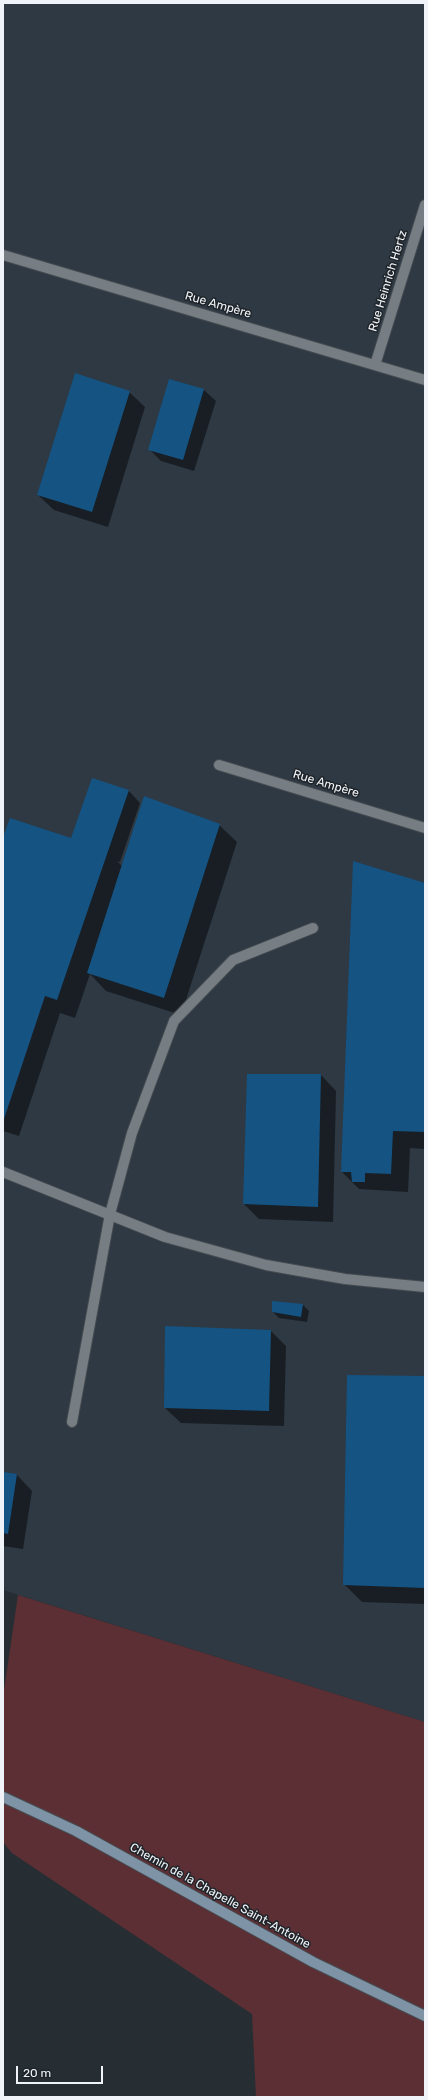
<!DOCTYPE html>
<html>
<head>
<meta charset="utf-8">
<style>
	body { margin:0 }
	#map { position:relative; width:428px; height:2100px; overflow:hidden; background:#272e33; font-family:Rubik,sans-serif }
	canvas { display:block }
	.frame { position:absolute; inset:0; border:4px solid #f0f4f8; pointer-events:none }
	.scale { position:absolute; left:16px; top:2066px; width:87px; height:18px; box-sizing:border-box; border:2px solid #f0f4f8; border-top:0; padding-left:5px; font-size:12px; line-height:14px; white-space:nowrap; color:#f0f4f8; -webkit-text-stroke:3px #1e2429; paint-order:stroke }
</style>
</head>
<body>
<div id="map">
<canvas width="428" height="2100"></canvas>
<div class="frame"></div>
<div class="scale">20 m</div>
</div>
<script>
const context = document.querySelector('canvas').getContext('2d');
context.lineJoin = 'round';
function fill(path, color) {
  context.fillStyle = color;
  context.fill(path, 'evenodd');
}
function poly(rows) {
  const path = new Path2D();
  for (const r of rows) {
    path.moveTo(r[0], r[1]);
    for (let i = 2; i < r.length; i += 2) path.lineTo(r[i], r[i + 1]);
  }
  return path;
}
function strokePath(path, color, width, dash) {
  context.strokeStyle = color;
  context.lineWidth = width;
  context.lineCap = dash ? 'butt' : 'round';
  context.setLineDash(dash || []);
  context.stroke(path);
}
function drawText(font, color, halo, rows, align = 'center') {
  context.font = font + ' Rubik,sans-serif';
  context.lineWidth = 3;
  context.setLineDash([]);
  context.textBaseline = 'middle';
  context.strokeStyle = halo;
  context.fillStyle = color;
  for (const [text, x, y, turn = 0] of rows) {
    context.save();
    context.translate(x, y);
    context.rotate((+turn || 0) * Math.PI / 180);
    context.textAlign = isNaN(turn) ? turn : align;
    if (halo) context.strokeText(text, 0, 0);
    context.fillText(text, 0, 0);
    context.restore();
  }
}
fill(poly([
	[3,3,425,3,425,1722,3,1590]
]), '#2e3943');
fill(poly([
	[18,1595,425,1722,425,2097,256,2097,252,2014,12,1853,3,1842,3,1697]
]), '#5c2f34');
fill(poly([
	[170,380,204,390,216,401,194,471,161,461,149,449],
	[129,392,145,407,108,527,54,510,38,495],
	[129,791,140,803,120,862,117,861,123,867,219,825,237,842,181,1015,106,991,90,974,75,1018,60,1013,19,1136,3,1131,3,840,72,840],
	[425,884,425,1149,410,1148,408,1192,359,1189,342,1172],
	[321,1075,336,1091,333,1222,259,1219,244,1204],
	[273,1302,303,1305,309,1311,307,1322,279,1318,273,1312],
	[166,1327,271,1331,286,1346,284,1426,181,1423,165,1408],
	[425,1377,425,1604,362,1602,344,1584],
	[3,1473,17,1475,32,1491,23,1549,3,1546]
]), '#0007');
fill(poly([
	[75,373,130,391,92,512,37,495],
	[169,379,204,389,183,460,148,450],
	[92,778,129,790,57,1000,45,996,3,1122,3,837,10,818,71,838],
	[144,796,220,824,164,998,87,973],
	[353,861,425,883,425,1132,393,1131,391,1174,365,1173,365,1182,352,1182,351,1172,341,1172],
	[247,1074,321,1074,318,1207,243,1204],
	[272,1301,303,1304,301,1317,272,1312],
	[165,1326,271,1330,269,1411,164,1408],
	[347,1375,425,1376,425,1588,343,1585],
	[3,1472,17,1474,8,1534,3,1533]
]), '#145382');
const lane = poly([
	[219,765,425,828],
	[72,1422,110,1214,132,1133,174,1021,233,960,313,928]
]);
const street = poly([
	[3,255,425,380],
	[375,365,425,205],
	[3,1172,165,1237,266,1265,345,1279,425,1287]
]);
const secondary = poly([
	[3,1797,76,1831,313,1962,425,2016]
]);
strokePath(lane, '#464b50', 12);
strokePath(street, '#464b50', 12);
strokePath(secondary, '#464b50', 12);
strokePath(lane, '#767e84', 10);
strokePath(street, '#767e84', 10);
strokePath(secondary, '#7e93a5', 10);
drawText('12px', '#f0f4f8', '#1e2429', [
	["Rue Heinrich Hertz",388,281,-73],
	["Rue Ampère",218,305,16],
	["Rue Ampère",326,784,17],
	["Chemin de la Chapelle Saint-Antoine",220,1896,29]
]);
</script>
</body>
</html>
